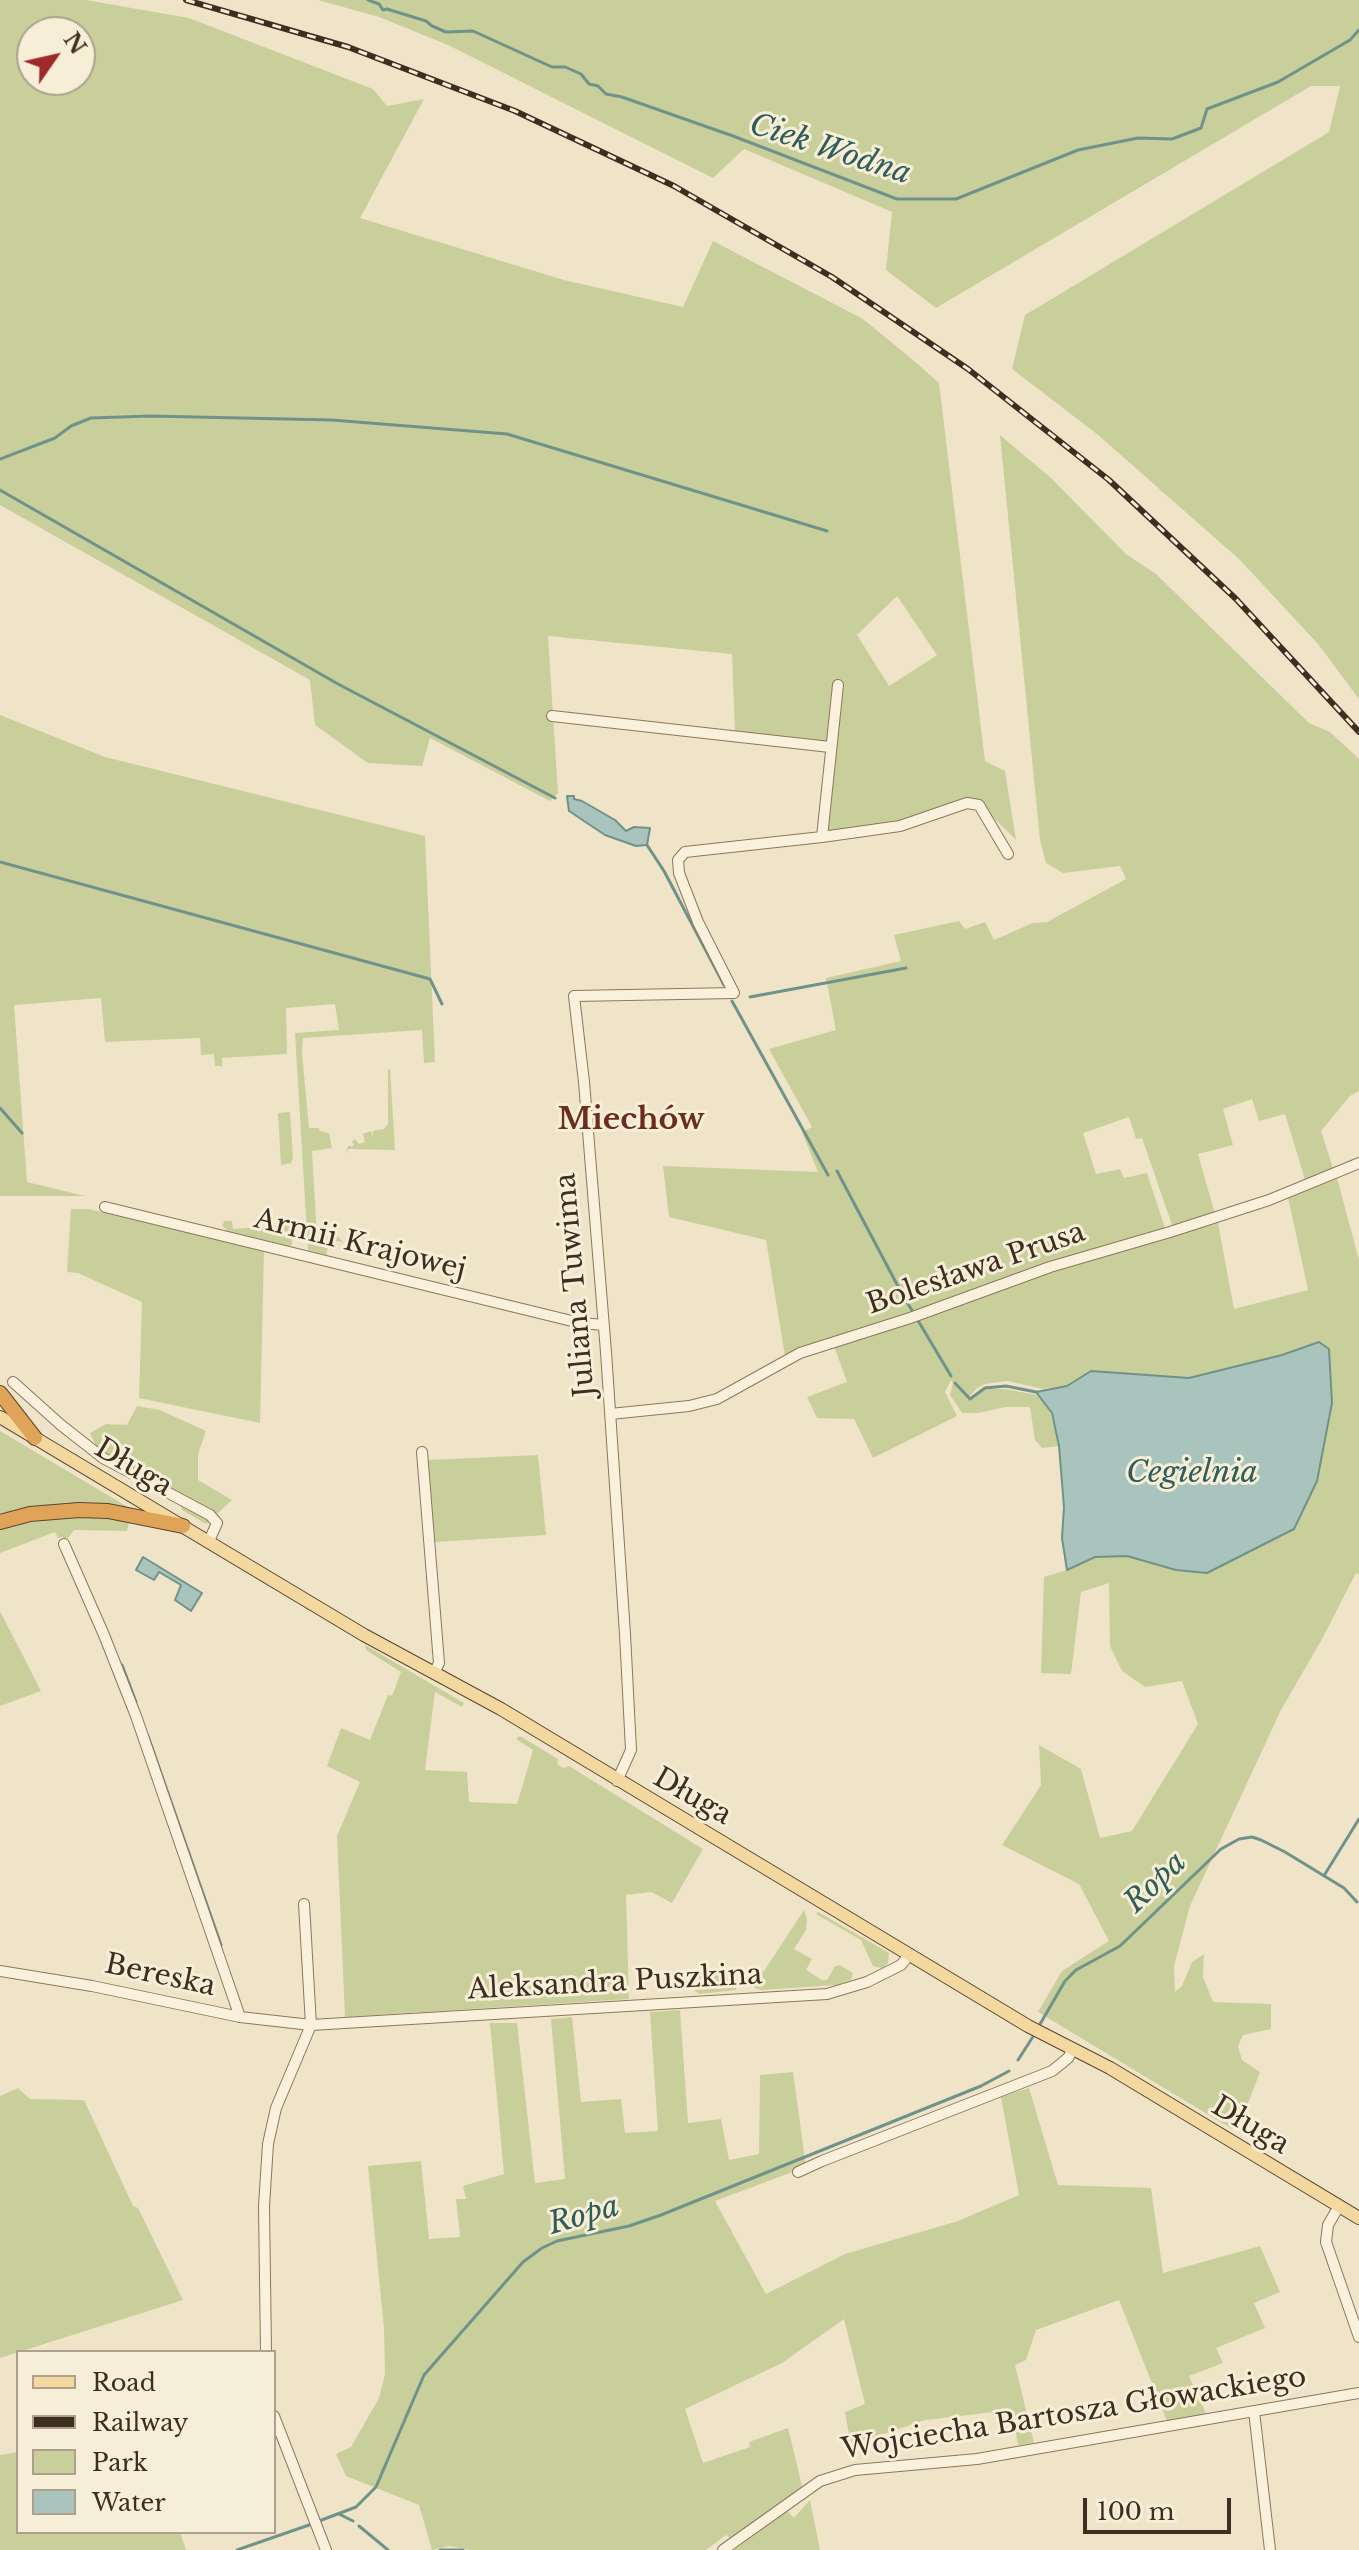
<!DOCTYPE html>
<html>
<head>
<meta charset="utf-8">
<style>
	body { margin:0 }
	#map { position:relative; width:1359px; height:2550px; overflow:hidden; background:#f0e4c8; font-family:"Libre Baskerville",serif }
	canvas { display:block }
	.legend { position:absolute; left:16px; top:2350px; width:260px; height:184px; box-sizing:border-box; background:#f7eed8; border:2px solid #ada18e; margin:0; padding:10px 14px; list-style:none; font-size:24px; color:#3d2e20 }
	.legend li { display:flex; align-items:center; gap:16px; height:40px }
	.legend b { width:40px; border:2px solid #ada18e }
	.north { position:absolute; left:16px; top:16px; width:80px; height:80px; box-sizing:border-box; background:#f7eed8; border:2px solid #ada18e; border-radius:50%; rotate:56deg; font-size:22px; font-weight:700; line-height:32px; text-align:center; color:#3d2e20 }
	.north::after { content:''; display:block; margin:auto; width:28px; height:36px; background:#9e2a2b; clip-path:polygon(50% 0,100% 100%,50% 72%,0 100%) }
	.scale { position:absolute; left:1083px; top:2498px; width:148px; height:36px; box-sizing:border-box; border:4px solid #3d2e20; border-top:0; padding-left:10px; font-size:24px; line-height:28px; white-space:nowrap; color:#3d2e20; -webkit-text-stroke:6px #f7eed8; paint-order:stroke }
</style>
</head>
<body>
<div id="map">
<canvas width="1359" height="2550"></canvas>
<ul class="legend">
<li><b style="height:10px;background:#f3d9a0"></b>Road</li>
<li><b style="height:10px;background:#3d2e20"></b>Railway</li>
<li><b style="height:22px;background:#c9cf9b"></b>Park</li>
<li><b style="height:22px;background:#a9c4bc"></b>Water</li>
</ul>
<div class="north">N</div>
<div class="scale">100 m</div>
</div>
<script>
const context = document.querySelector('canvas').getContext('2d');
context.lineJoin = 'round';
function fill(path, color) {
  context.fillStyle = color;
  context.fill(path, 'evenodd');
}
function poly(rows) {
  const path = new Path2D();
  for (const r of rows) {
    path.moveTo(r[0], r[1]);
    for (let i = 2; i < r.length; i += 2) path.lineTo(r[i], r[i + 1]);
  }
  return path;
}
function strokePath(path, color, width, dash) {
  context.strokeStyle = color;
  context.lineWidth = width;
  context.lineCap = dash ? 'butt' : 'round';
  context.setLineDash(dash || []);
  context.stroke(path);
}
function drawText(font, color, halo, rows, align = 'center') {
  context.font = font + ' "Libre Baskerville",serif';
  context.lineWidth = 6;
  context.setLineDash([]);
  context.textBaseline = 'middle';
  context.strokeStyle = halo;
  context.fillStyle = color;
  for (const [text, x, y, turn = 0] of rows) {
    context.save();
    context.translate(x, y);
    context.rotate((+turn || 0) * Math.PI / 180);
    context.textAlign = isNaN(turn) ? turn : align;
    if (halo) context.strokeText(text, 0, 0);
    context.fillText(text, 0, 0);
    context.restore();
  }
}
fill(poly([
	[0,0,86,0,189,18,373,89,387,106,424,99,360,218,564,280,683,307,713,241,863,319,913,360,939,383,985,761,1005,771,1016,840,992,816,982,800,966,800,901,822,828,832,835,745,735,732,732,654,548,636,558,793,550,801,430,738,422,766,368,763,315,725,310,680,0,505],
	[32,32,80,32,80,80,32,80],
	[897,596,937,655,889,686,857,635],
	[318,0,1359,0,1359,699,1318,644,1240,560,1097,434,1012,369,1025,315,1329,132,1340,86,1311,86,936,308,886,270,892,212,744,149,713,178,448,45,379,17],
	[1000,435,1051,478,1126,554,1156,574,1309,723,1330,732,1359,759,1359,1091,1350,1096,1321,1131,1334,1171,1306,1183,1285,1114,1259,1121,1252,1099,1223,1109,1233,1145,1198,1154,1215,1214,1173,1228,1142,1138,1136,1139,1129,1117,1083,1133,1096,1174,1120,1169,1124,1178,1147,1173,1166,1231,1048,1272,1218,1223,1234,1309,1308,1290,1288,1197,1337,1178,1359,1260,1359,1574,1356,1573,1322,1639,1281,1710,1190,1906,1174,1966,1175,1992,1182,1986,1192,1962,1204,1954,1203,1977,1213,2002,1271,2004,1271,2029,1243,2035,1238,2046,1242,2060,1260,2072,1247,2106,1232,2129,1038,2012,1062,1971,1109,1941,1079,1884,1002,1845,1041,1785,1039,1745,1081,1769,1100,1838,1132,1831,1198,1724,1182,1681,1145,1687,1122,1671,1110,1646,1109,1583,1081,1592,1071,1674,1041,1673,1044,1577,1067,1570,1095,1557,1128,1556,1176,1570,1319,1342,1282,1355,1189,1378,1091,1371,1067,1386,1043,1389,1007,1381,985,1384,977,1388,966,1400,986,1389,1005,1389,1037,1395,1049,1407,1059,1446,1042,1448,1035,1440,1030,1407,1005,1407,978,1413,962,1413,950,1395,953,1383,951,1380,945,1392,957,1416,873,1458,854,1419,817,1418,807,1397,847,1382,834,1346,785,1356,766,1240,669,1217,663,1166,818,1172,802,1132,812,1127,769,1049,836,1030,826,978,901,961,894,935,959,921,965,929,985,922,994,940,1033,923,1047,922,1126,879,1120,866,1063,873,1046,863,1040,840],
	[0,715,105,757,425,836,435,1062,424,1063,422,1030,303,1038,302,1053,309,1128,319,1128,320,1131,329,1133,332,1148,312,1151,317,1237,338,1236,343,1242,330,1240,326,1255,308,1250,295,1033,339,1030,335,1004,286,1008,287,1054,222,1058,222,1066,215,1066,214,1054,201,1055,200,1038,105,1042,101,998,14,1005,27,1182,85,1196,0,1196],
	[388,1069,390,1069,395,1150,349,1149,345,1153,349,1145,352,1147,354,1144,352,1142,355,1139,359,1144,365,1142,363,1134,371,1131,373,1138,373,1131,384,1129,388,1124],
	[290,1112,293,1158,291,1163,281,1165,278,1113],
	[71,1209,89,1209,264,1251,260,1423,139,1398,142,1302,78,1273,67,1272],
	[285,1218,290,1218,292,1222,292,1245,289,1246,227,1231,222,1225,225,1221,232,1221,233,1229,285,1225],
	[137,1406,160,1410,206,1431,198,1454,198,1480,232,1500,206,1524,182,1510,178,1493,98,1450,90,1433,106,1424,127,1425],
	[0,1431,133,1510,0,1518],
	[538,1455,546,1535,435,1542,428,1460],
	[79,1515,124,1519,123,1522,129,1523,127,1531,74,1530,65,1542,63,1537,58,1538,55,1532,0,1553,0,1529,31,1520],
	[0,1611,41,1691,0,1706],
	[365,1645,464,1703,462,1707,435,1692,425,1770,467,1772,469,1802,517,1804,533,1750,516,1739,520,1736,558,1759,557,1764,563,1768,569,1766,703,1849,672,1903,651,1892,626,1895,629,1999,345,2017,337,1836,360,1782,327,1766,341,1728,370,1740,388,1695,392,1696,401,1672,366,1650],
	[804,1910,807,1919,806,1930,794,1949,812,1959,806,1970,822,1980,827,1980,835,1966,840,1965,853,1973,851,1980,836,1985,761,1990,755,1988,751,1980,764,1971],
	[818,1912,889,1953,888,1963,882,1968,873,1966,861,1940,816,1914],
	[704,1969,716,1970,725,1977,728,1974,737,1982,736,1990,699,1994,694,1990,690,1972],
	[680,2010,688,2123,721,2119,729,2160,759,2154,760,2075,793,2072,806,2167,715,2201,766,2294,845,2254,958,2221,1019,2195,1001,2097,1029,2088,1058,2185,1151,2188,1163,2273,1260,2246,1280,2292,1254,2303,1265,2328,1216,2348,1223,2363,1189,2376,1207,2416,1167,2421,1119,2300,1036,2330,1026,2360,1015,2365,1034,2443,1018,2445,1012,2410,925,2420,851,2445,845,2412,865,2404,844,2319,782,2363,685,2409,703,2463,750,2447,749,2442,788,2428,802,2486,731,2539,726,2535,706,2550,470,2550,450,2546,432,2550,419,2505,346,2476,336,2454,351,2447,379,2398,385,2374,384,2329,368,2166,421,2161,429,2239,460,2237,456,2199,466,2199,463,2186,504,2174,490,2023,517,2023,535,2183,565,2179,551,2019,572,2017,581,2102,621,2099,625,2133,658,2131,650,2012],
	[18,2088,30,2099,84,2100,133,2206,138,2208,183,2300,0,2358,0,2096],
	[18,2452,18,2532,180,2532,186,2550,0,2550,0,2455],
	[810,2500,820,2550,734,2550,787,2511,794,2518]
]), '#c9cf9b');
const water = poly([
	[567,796,574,796,574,799,582,801,615,820,626,831,634,827,650,828,647,845,636,846,605,835,569,811,567,796],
	[1319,1342,1329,1349,1332,1403,1317,1481,1294,1529,1207,1573,1176,1570,1127,1556,1095,1557,1067,1570,1062,1538,1064,1507,1059,1446,1052,1413,1036,1392,1067,1386,1091,1371,1189,1378,1282,1355,1319,1342],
	[143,1557,202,1593,191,1611,175,1600,181,1585,159,1572,154,1580,136,1570,143,1557]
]);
fill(water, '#a9c4bc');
strokePath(water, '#6f938a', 2);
strokePath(poly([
	[368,0,379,4,383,10,387,9,426,21,432,26,446,32,473,31,552,67,565,67,581,74,589,84,598,86,606,94,622,97,733,136,897,199,956,199,1078,150,1138,138,1172,139,1201,128,1207,109,1278,82,1350,40,1359,30],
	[0,459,55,438,71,426,91,418,150,416,332,420,507,434,827,531],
	[0,490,338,684,555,798],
	[647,845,664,871,724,985],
	[0,862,430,979,442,1004],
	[750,997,906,968],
	[732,1001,828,1175],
	[0,1108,22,1133],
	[837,1171,901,1292,951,1376],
	[955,1383,970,1399,985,1388,1006,1386,1036,1392],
	[122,1665,136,1702],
	[148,1736,221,1945],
	[1325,1874,1359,1819],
	[1039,2026,1065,1981,1076,1970,1120,1946,1221,1849,1239,1839,1252,1837,1261,1840,1285,1852,1344,1888,1357,1902],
	[1018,2060,1036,2032],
	[339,2514,353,2521],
	[319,2521,356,2507,376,2487,424,2375,523,2262,542,2248,557,2241,629,2226,661,2215,981,2086,1009,2071],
	[359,2526,388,2550],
	[237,2550,312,2524],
	[440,2550,463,2550]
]), '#6f938a', 3);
const minor = poly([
	[552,716,830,747],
	[822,837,900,826,967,803,979,805,1008,854],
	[105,1207,580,1323,604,1325],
	[13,1382,61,1425,103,1458,210,1515,217,1523,209,1541],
	[610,1414,689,1406,717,1399,800,1353,910,1318,1050,1267,1170,1232,1269,1200,1359,1163],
	[422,1452,439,1663,434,1673],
	[64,1544,104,1635,136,1716,240,2017],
	[617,1781,631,1750,625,1634,606,1352,584,1082,574,996,734,993,698,922,679,873,678,860,685,852,822,837,838,685],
	[0,1971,92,1986,240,2017,311,2025,827,1994,867,1982,901,1965,910,1954],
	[798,2172,822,2161,1052,2071,1068,2058,1073,2049],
	[1339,2206,1328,2225,1326,2242,1359,2337],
	[266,2352,264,2206,268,2144,276,2108,311,2025,304,1904],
	[1254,2411,1270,2550],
	[274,2416,326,2550],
	[723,2550,820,2481,855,2470,977,2459,1359,2393]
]);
const major = poly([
	[0,1417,364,1635,501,1709,1028,2026,1110,2068,1359,2218]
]);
const highway = poly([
	[0,1393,35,1438],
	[0,1522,30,1514,79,1510,108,1511,183,1526]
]);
strokePath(minor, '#8d765c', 12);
strokePath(major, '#5b4430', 14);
strokePath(highway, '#5b4430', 16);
strokePath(minor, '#faf1dc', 10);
strokePath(major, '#f3d9a0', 12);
strokePath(highway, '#e0a458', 14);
const rail = poly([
	[186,0,348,47,515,111,674,186,832,277,968,369,1109,480,1236,599,1359,732]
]);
strokePath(rail, '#3d2e20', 6);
strokePath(rail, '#f7eed8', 3, [9]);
drawText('28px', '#3d2e20', '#f7eed8', [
	["Armii Krajowej",360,1245,14],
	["Bolesława Prusa",976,1269,-19],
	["Juliana Tuwima",576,1285,-95],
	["Długa",133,1468,31],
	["Długa",692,1797,30],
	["Bereska",160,1976,12],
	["Aleksandra Puszkina",615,1983,-3],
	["Długa",1250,2126,31],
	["Wojciecha Bartosza Głowackiego",1074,2414,-9]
]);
drawText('italic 30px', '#2f5d5a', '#f7eed8', [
	["Ciek Wodna",830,150,18],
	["Cegielnia",1192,1474],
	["Ropa",1156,1883,-44],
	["Ropa",584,2216,-16]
]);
drawText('bold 30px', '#6b2e1e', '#f7eed8', [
	["Miechów",631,1121]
]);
</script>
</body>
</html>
